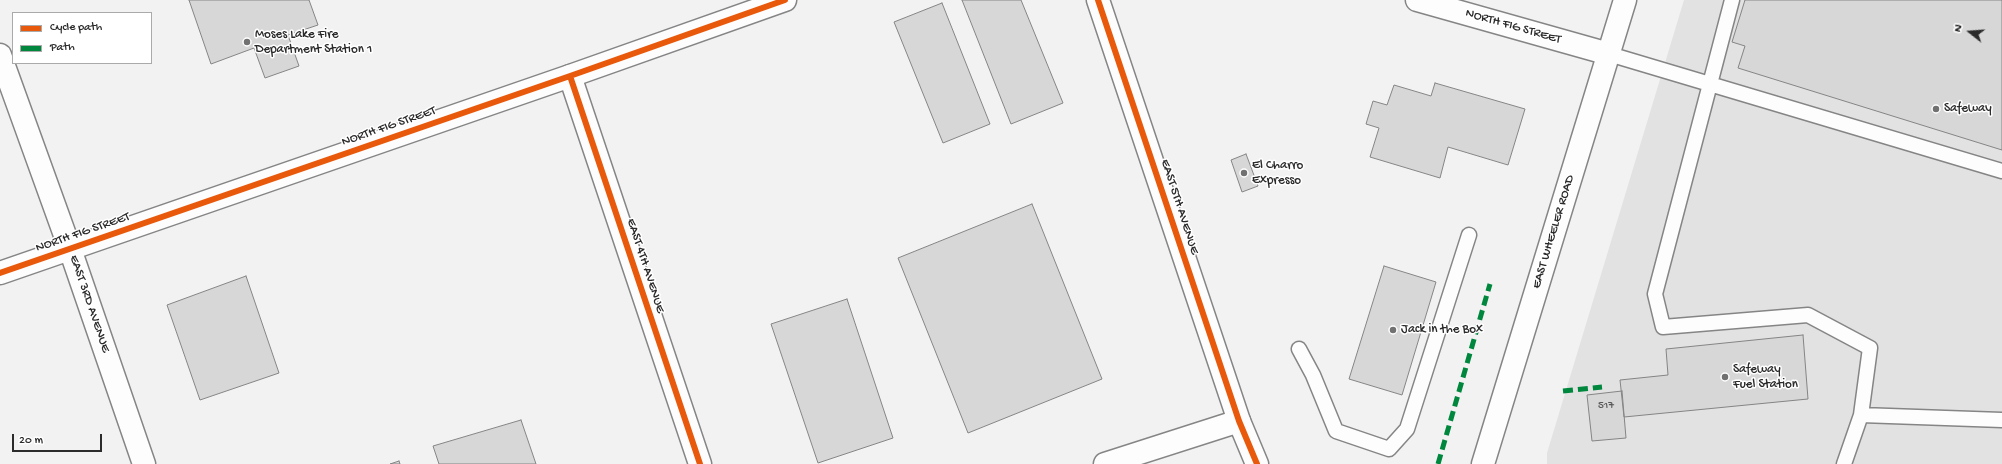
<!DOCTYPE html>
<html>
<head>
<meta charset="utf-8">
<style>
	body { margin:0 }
	#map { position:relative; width:2002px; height:464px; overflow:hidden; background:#f2f2f2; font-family:"Gochi Hand",sans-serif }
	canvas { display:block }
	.legend { position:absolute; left:12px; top:12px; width:140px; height:52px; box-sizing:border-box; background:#fff; border:1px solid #aaa; margin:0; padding:5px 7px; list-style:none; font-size:12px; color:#2b2b2b }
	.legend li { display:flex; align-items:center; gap:8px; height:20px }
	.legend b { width:20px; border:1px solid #aaa }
	.north { position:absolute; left:1950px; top:12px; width:40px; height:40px; -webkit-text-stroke:3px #fff; paint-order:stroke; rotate:287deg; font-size:11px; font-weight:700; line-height:16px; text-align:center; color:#2b2b2b }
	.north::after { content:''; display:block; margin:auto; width:14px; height:18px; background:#2b2b2b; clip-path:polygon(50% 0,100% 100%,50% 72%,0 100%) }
	.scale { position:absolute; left:12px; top:434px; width:90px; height:18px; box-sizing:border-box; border:2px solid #2b2b2b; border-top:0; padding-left:5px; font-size:12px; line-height:14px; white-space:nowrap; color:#2b2b2b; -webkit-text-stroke:3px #fff; paint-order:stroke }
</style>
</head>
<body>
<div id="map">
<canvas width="2002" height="464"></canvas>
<ul class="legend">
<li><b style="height:5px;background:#e8590c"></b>Cycle path</li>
<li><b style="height:5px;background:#00873e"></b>Path</li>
</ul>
<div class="north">N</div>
<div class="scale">20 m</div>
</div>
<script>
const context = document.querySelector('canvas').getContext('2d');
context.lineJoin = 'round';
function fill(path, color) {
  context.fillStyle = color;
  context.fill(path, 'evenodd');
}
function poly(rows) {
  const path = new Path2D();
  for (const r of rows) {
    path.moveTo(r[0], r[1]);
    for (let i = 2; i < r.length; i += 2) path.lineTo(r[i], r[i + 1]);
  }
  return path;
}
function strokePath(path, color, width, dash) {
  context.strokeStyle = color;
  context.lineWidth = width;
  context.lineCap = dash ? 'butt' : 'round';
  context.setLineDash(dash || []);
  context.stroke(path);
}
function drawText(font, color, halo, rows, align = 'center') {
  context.font = font + ' "Gochi Hand",sans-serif';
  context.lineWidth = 3;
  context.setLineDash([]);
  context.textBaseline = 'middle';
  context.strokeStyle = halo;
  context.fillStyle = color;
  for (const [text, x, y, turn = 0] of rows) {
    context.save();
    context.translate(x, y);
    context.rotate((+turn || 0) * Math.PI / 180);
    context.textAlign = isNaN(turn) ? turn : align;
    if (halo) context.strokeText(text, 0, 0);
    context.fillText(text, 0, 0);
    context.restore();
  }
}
fill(poly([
	[1684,0,2002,0,2002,464,1547,464,1547,453]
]), '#e2e2e2');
const building = poly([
	[189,0,309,0,318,25,288,35,299,66,265,78,254,48,211,64,189,0],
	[962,0,1021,0,1063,103,1011,124,962,0],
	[1745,0,2002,0,2002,150,1738,68,1745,46,1732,42,1745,0],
	[942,3,990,124,943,143,894,22,942,3],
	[1435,83,1525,109,1508,165,1448,147,1440,178,1370,157,1379,128,1366,124,1373,101,1387,105,1394,85,1431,96,1435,83],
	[1246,154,1258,186,1242,192,1231,160,1246,154],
	[1032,204,1102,379,968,433,898,258,1032,204],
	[1384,266,1436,282,1402,395,1349,379,1384,266],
	[246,276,279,373,200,400,167,305,246,276],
	[847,299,893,438,818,463,771,324,847,299],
	[1803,335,1808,399,1624,417,1620,380,1668,375,1666,349,1803,335],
	[1622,391,1626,438,1592,441,1587,395,1622,391],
	[521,420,536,464,439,464,433,446,521,420],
	[399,461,400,464,390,464,399,461]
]);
fill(building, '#d7d7d7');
strokePath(building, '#858585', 1);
const service = poly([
	[1732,0,1655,294,1663,327,1808,315,1870,348,1861,415,2002,420],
	[1609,54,2002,171],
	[1299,349,1313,375,1336,431,1389,449,1407,429,1469,235],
	[1844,464,1861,415]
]);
const minor = poly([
	[1098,0,1239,421],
	[570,76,700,464]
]);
const tertiary = poly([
	[1417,0,1609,54],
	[0,273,570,76,785,0],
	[1105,464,1239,421,1257,464]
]);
const secondary = poly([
	[0,55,70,249,144,464],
	[1483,464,1625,0]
]);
strokePath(service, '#858585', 17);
strokePath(minor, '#858585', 25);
strokePath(tertiary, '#858585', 25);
strokePath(secondary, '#858585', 25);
strokePath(service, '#fdfdfd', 14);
strokePath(minor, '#fdfdfd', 22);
strokePath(tertiary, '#fdfdfd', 22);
strokePath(secondary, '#fdfdfd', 22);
strokePath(poly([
	[1563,391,1602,387],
	[1438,464,1490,284]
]), '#00873e', 5, [10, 5]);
strokePath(poly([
	[1098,0,1239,421,1257,464],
	[570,76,700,464],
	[0,273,570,76,785,0]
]), '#e8590c', 6);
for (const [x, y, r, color] of [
	[247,42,4,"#717171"],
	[1936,109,4,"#717171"],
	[1244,173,4,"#717171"],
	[1393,330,4,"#717171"],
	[1725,377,4,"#717171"]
]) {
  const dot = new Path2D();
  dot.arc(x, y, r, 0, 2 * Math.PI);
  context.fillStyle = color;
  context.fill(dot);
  strokePath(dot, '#fff', 1.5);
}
drawText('11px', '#565656', null, [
	["517",1606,406]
]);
drawText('13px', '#2b2b2b', '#fff', [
	["NORTH FIG STREET",1513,27,16],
	["NORTH FIG STREET",389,127,-19],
	["EAST 5TH AVENUE",1179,207,72],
	["EAST WHEELER ROAD",1554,232,-73],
	["NORTH FIG STREET",83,233,-19],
	["EAST 4TH AVENUE",645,266,72],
	["EAST 3RD AVENUE",89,304,71]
]);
drawText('13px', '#2b2b2b', '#fff', [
	["Moses Lake Fire",255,35],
	["Department Station 1",255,50],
	["Safeway",1944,109],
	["El Charro",1252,166],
	["Expresso",1252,181],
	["Jack in the Box",1401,330],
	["Safeway",1733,370],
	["Fuel Station",1733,385]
], 'left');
</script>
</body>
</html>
